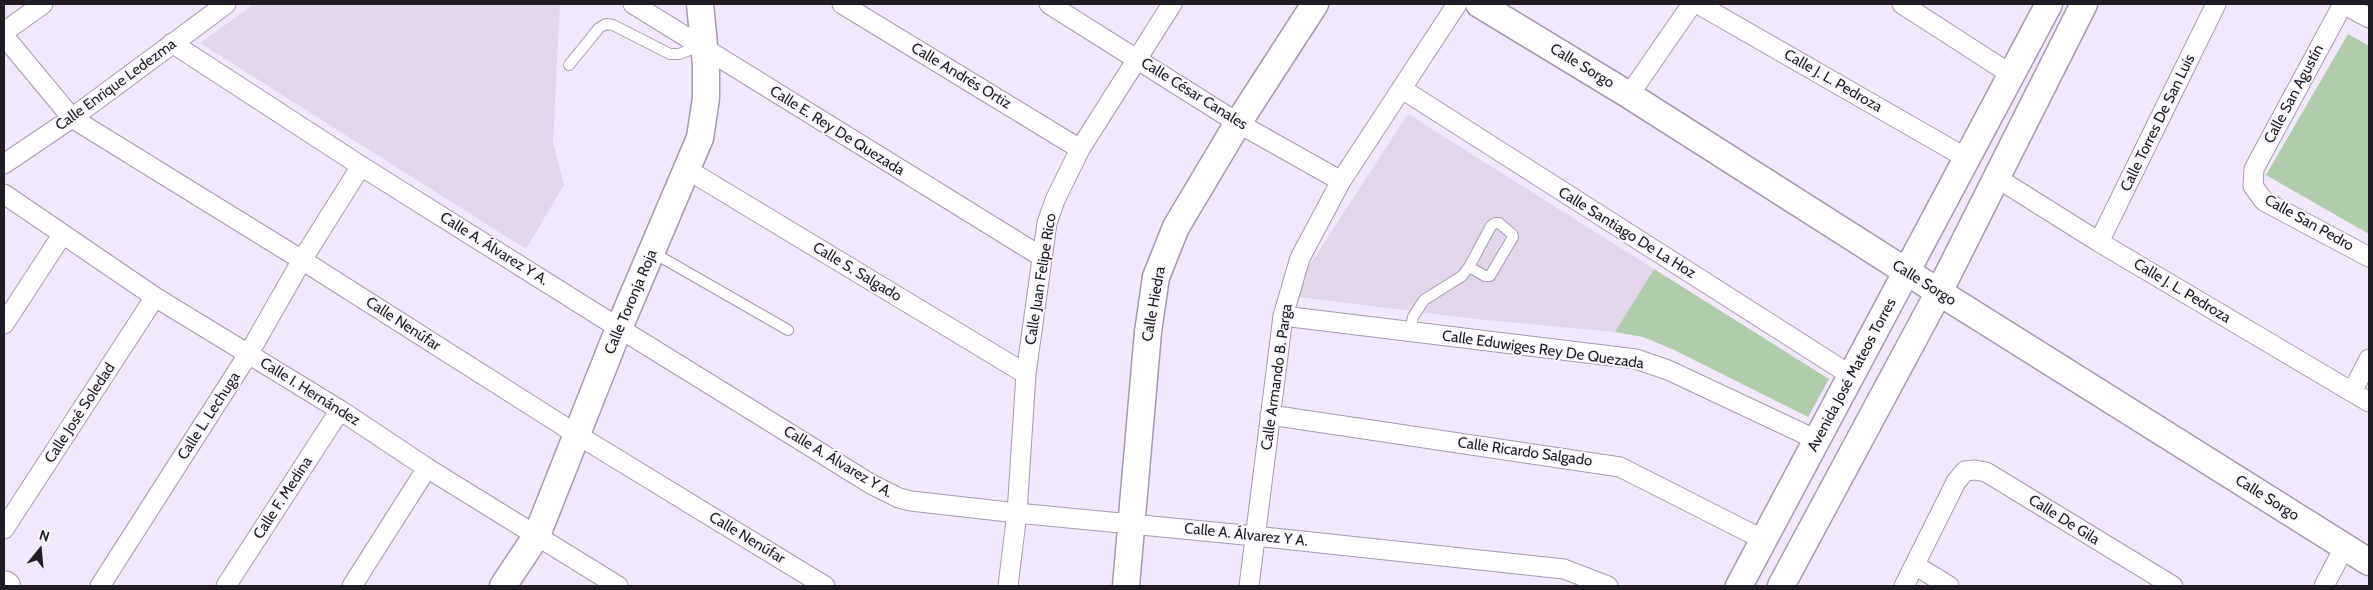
<!DOCTYPE html>
<html>
<head>
<meta charset="utf-8">
<style>
	body { margin:0 }
	#map { position:relative; width:2373px; height:590px; overflow:hidden; background:#f1e8fe; font-family:Cabin,sans-serif }
	canvas { display:block }
	.frame { position:absolute; inset:0; border:5px solid #201c25; pointer-events:none }
	.north { position:absolute; left:15px; top:525px; width:50px; height:50px; -webkit-text-stroke:4px #fbf9fe; paint-order:stroke; rotate:17deg; font-size:14px; font-weight:700; line-height:20px; text-align:center; color:#201c25 }
	.north::after { content:''; display:block; margin:auto; width:18px; height:22px; background:#201c25; clip-path:polygon(50% 0,100% 100%,50% 72%,0 100%) }
</style>
</head>
<body>
<div id="map">
<canvas width="2373" height="590"></canvas>
<div class="frame"></div>
<div class="north">N</div>
</div>
<script>
const context = document.querySelector('canvas').getContext('2d');
context.lineJoin = 'round';
function fill(path, color) {
  context.fillStyle = color;
  context.fill(path, 'evenodd');
}
function poly(rows) {
  const path = new Path2D();
  for (const r of rows) {
    path.moveTo(r[0], r[1]);
    for (let i = 2; i < r.length; i += 2) path.lineTo(r[i], r[i + 1]);
  }
  return path;
}
function strokePath(path, color, width, dash) {
  context.strokeStyle = color;
  context.lineWidth = width;
  context.lineCap = dash ? 'butt' : 'round';
  context.setLineDash(dash || []);
  context.stroke(path);
}
function drawText(font, color, halo, rows, align = 'center') {
  context.font = font + ' Cabin,sans-serif';
  context.lineWidth = 4;
  context.setLineDash([]);
  context.textBaseline = 'middle';
  context.strokeStyle = halo;
  context.fillStyle = color;
  for (const [text, x, y, turn = 0] of rows) {
    context.save();
    context.translate(x, y);
    context.rotate((+turn || 0) * Math.PI / 180);
    context.textAlign = isNaN(turn) ? turn : align;
    if (halo) context.strokeText(text, 0, 0);
    context.fillText(text, 0, 0);
    context.restore();
  }
}
fill(poly([
	[254,4,560,4,553,142,564,185,526,249,200,43],
	[1408,114,1654,269,1615,332,1476,319,1298,297,1301,278]
]), '#e2d6ea');
fill(poly([
	[2348,34,2369,46,2369,234,2266,175],
	[1654,269,1829,379,1808,417,1672,349,1643,337,1615,332]
]), '#afcdaa');
const lane = poly([
	[569,65,599,28,606,24,613,25,670,54,679,54,700,46],
	[652,252,788,330],
	[1410,332,1413,317,1424,300,1462,276,1469,267,1491,226,1495,223,1499,223,1512,234,1513,237,1490,276,1485,276,1469,267]
]);
const street = poly([
	[633,4,1042,257],
	[842,4,1080,149],
	[1049,4,1238,123,1341,181],
	[1698,4,1968,159],
	[1902,4,2012,75],
	[2343,4,2254,169,2253,186,2264,201,2369,257],
	[2343,4,2369,18],
	[4,32,43,4],
	[4,36,72,118,302,260,576,434,825,586],
	[172,43,361,166,619,328,871,484,899,498,911,501,1017,513,1255,536,1564,569,1608,586],
	[1402,89,1852,376],
	[1629,95,1692,4],
	[4,164,72,118,226,4],
	[688,170,1026,374],
	[1997,178,2099,242,2369,402],
	[4,194,155,297,340,410,427,468,618,586],
	[2099,242,2216,4],
	[1283,316,1636,359,1668,370,1817,440],
	[4,324,62,235],
	[2352,392,2369,359],
	[1270,415,1620,467,1764,540],
	[4,529,155,297],
	[1915,565,1949,586],
	[100,586,249,353,302,260,361,166],
	[226,586,340,410],
	[352,586,427,468],
	[1008,586,1017,513,1026,374,1047,223,1055,200,1080,149,1172,4],
	[1249,586,1283,316,1300,258,1341,181,1457,4],
	[1904,586,1956,482,1965,471,1975,470,1986,472,2173,586],
	[2324,586,2345,546]
]);
const secondary = poly([
	[1479,4,1629,95,1907,272,2369,562],
	[503,586,537,535,619,328,700,138,706,98,706,65,700,4],
	[1126,586,1148,332,1156,277,1176,227,1238,123,1315,4],
	[1739,586,2049,4],
	[1781,586,1939,292,2084,4]
]);
const primary = poly([
	[4,585,6,586]
]);
strokePath(lane, '#a49ab3', 12);
strokePath(street, '#a49ab3', 21);
strokePath(secondary, '#a49ab3', 29);
strokePath(primary, '#a49ab3', 30);
strokePath(lane, '#fff', 10);
strokePath(street, '#fff', 19);
strokePath(secondary, '#fff', 26);
strokePath(primary, '#fff', 28);
drawText('15px', '#201c25', '#fbf9fe', [
	["Calle Sorgo",1582,66,31],
	["Calle Andrés Ortiz",961,76,31],
	["Calle J. L. Pedroza",1833,81,30],
	["Calle Enrique Ledezma",116,85,-36],
	["Calle César Canales",1194,94,32],
	["Calle San Agustín",2294,94,-62],
	["Calle Torres De San Luis",2158,123,-64],
	["Calle E. Rey De Quezada",837,131,32],
	["Calle San Pedro",2309,223,29],
	["Calle Santiago De La Hoz",1627,233,32],
	["Calle A. Álvarez Y A.",494,249,32],
	["Calle S. Salgado",857,272,31],
	["Calle Juan Felipe Rico",1041,279,-81],
	["Calle Sorgo",1924,283,32],
	["Calle J. L. Pedroza",2182,291,31],
	["Calle Toronja Roja",631,302,-67],
	["Calle Hiedra",1154,304,-80],
	["Calle Nenúfar",403,324,33],
	["Calle Eduwiges Rey De Quezada",1543,350,8],
	["Avenida José Mateos Torres",1852,375,-62],
	["Calle Armando B. Parga",1277,377,-82],
	["Calle I. Hernández",310,392,32],
	["Calle José Soledad",80,413,-57],
	["Calle L. Lechuga",209,416,-57],
	["Calle Ricardo Salgado",1525,452,8],
	["Calle A. Álvarez Y A.",838,462,31],
	["Calle F. Medina",283,498,-57],
	["Calle Sorgo",2267,498,32],
	["Calle De Gila",2064,520,32],
	["Calle A. Álvarez Y A.",1246,535,6],
	["Calle Nenúfar",747,538,31]
]);
</script>
</body>
</html>
